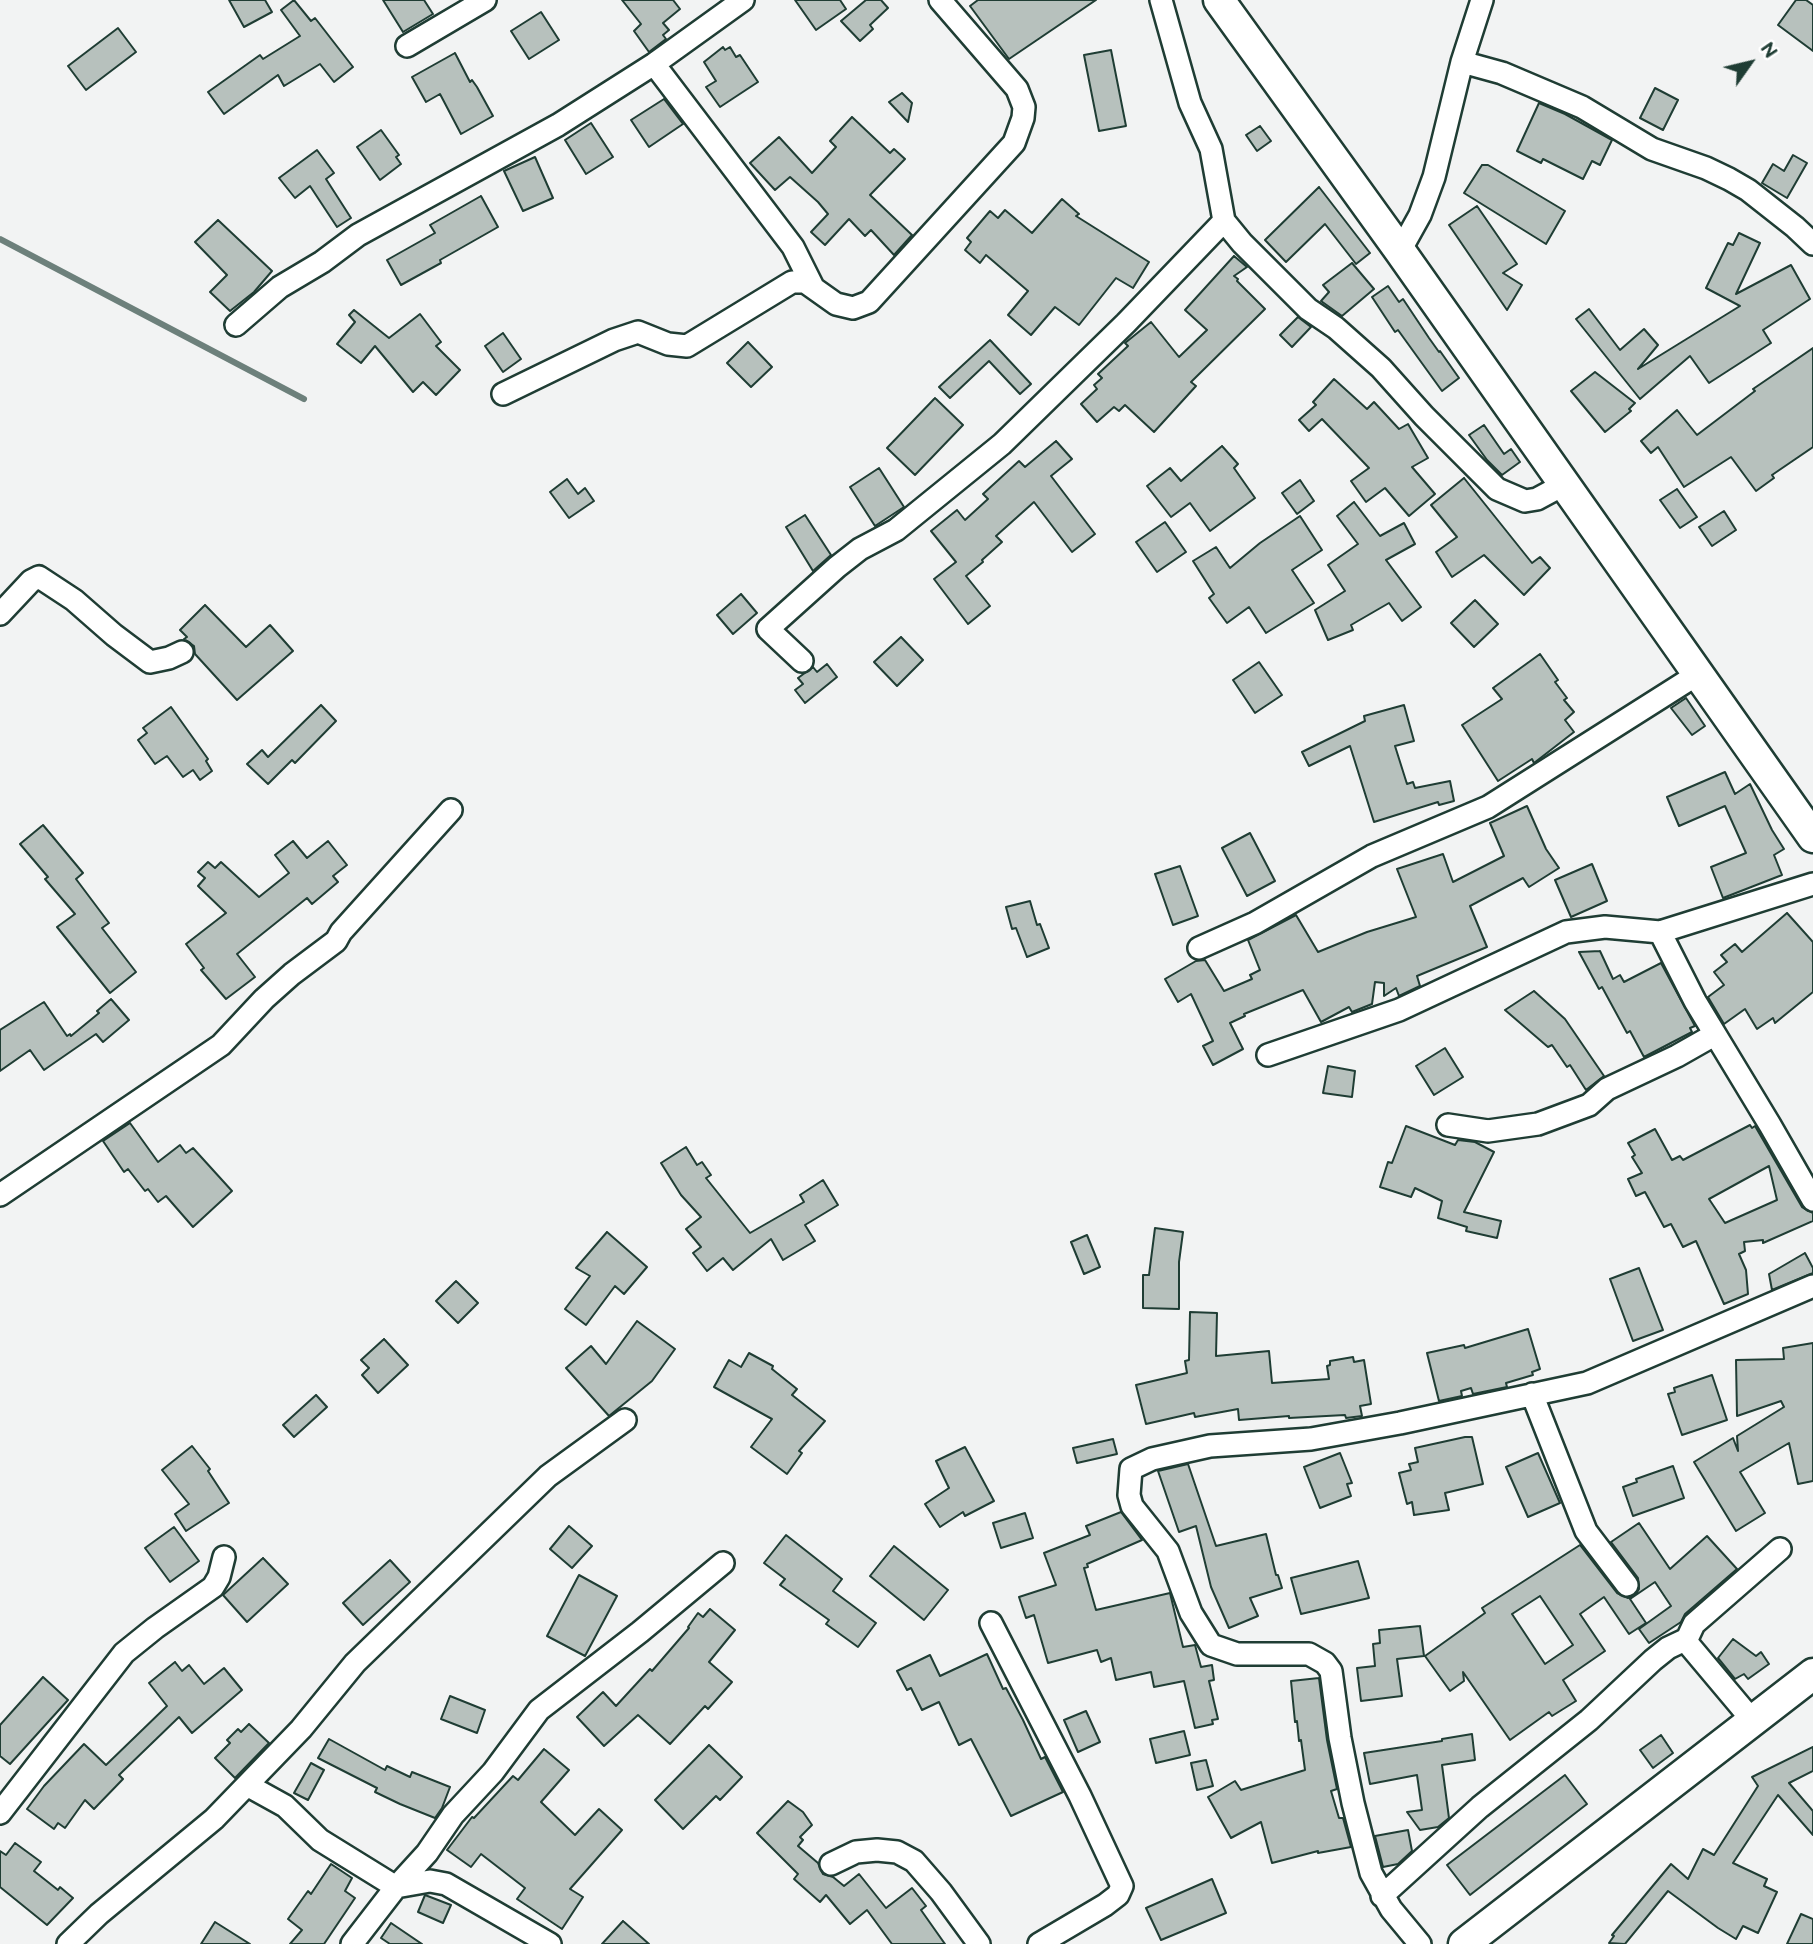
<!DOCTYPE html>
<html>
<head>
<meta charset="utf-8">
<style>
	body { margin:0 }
	#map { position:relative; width:1813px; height:1944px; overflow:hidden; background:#f2f3f3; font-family:"Balsamiq Sans",sans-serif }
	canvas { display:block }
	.north { position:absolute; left:1715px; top:28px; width:70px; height:70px; -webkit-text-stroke:5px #fff; paint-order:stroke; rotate:56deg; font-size:19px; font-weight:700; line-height:28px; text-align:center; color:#1f3d34 }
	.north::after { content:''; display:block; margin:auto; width:24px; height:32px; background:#1f3d34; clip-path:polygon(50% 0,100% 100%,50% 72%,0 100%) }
</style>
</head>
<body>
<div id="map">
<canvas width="1813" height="1944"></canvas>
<div class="north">N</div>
</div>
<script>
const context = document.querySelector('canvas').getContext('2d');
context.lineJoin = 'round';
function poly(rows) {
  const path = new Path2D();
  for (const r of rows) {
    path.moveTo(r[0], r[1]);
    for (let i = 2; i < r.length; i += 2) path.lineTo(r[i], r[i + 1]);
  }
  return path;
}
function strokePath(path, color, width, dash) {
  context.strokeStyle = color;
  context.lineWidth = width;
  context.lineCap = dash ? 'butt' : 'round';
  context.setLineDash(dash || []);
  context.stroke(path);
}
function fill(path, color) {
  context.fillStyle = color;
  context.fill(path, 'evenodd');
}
strokePath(poly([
	[0,239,304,399]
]), '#6d807b', 6);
const building = poly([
	[229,0,265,0,272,12,244,27,229,0],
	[294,0,311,21,315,18,353,67,334,82,320,64,284,86,278,75,224,114,208,92,260,55,263,59,300,36,281,10,294,0],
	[383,0,424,0,433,14,403,32,383,0],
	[622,0,673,0,680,9,663,23,669,30,663,35,666,39,649,52,634,31,641,24,622,0],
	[795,0,840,0,846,9,816,30,795,0],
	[866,0,881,0,888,8,870,25,873,29,860,41,841,21,866,0],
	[978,0,1096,0,1009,59,970,6,978,0],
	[1796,0,1806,0,1813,5,1813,51,1778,25,1796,0],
	[541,12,559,40,529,59,511,31,541,12],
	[118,28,136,52,86,90,68,66,118,28],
	[723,47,725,50,730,47,736,57,740,55,758,82,720,107,706,87,716,81,704,62,723,47],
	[1111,50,1126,126,1099,131,1084,55,1111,50],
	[455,53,470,82,472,80,477,87,493,116,461,134,440,94,426,102,412,77,455,53],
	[1655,88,1678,100,1663,130,1640,118,1655,88],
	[902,93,912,103,908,122,889,102,902,93],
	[664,99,683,124,649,147,631,120,664,99],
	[1539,103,1565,114,1612,140,1600,165,1592,161,1583,179,1543,159,1541,163,1517,151,1539,103],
	[852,117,890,153,894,149,905,159,870,195,912,235,894,255,871,230,865,236,849,219,825,245,811,232,828,214,818,202,790,177,775,190,750,163,779,137,812,173,836,147,830,141,852,117],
	[591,123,613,157,586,174,565,140,591,123],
	[1260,126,1271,141,1257,151,1246,135,1260,126],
	[381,130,399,155,396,157,401,164,380,180,357,147,381,130],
	[317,150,334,173,326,179,351,218,337,227,310,186,295,198,279,178,317,150],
	[1793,155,1807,163,1787,198,1762,183,1773,164,1784,171,1793,155],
	[535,157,553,198,523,211,504,171,535,157],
	[1482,165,1488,165,1565,211,1546,244,1464,193,1482,165],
	[1319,187,1370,253,1356,264,1325,224,1286,262,1265,240,1319,187],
	[481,196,498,227,440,260,441,263,401,285,387,260,435,233,430,225,481,196],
	[1062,199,1079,214,1076,216,1149,262,1133,288,1116,278,1079,325,1055,307,1031,335,1008,315,1028,291,986,255,980,263,965,250,971,242,967,238,990,211,998,218,1005,210,1032,233,1062,199],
	[1477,206,1517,264,1503,273,1522,285,1507,310,1449,225,1477,206],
	[218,220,272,271,254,292,230,311,210,292,227,275,195,242,218,220],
	[1739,233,1760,243,1736,294,1791,265,1810,299,1763,330,1771,343,1709,383,1690,356,1640,399,1576,319,1589,309,1620,350,1644,329,1658,345,1638,369,1740,306,1706,288,1728,243,1733,245,1739,233],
	[1234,256,1247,267,1234,276,1238,279,1237,281,1265,309,1191,382,1196,386,1154,432,1125,405,1119,411,1114,407,1097,422,1081,404,1097,389,1094,385,1102,378,1098,374,1128,346,1125,343,1151,322,1179,357,1207,330,1185,310,1234,256],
	[1352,263,1374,289,1342,316,1321,301,1329,292,1323,285,1352,263],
	[1388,286,1399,302,1403,299,1429,338,1439,352,1440,351,1459,378,1442,391,1398,330,1395,332,1372,297,1388,286],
	[354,310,389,338,420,314,441,342,436,346,460,370,436,395,423,382,413,392,375,346,361,363,337,344,355,322,349,315,354,310],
	[1298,317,1311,327,1292,347,1280,335,1298,317],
	[503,333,521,359,503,372,485,346,503,333],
	[990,340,1031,384,1020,394,989,361,950,398,939,387,990,340],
	[748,342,772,367,751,387,727,363,748,342],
	[1813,348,1813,447,1772,475,1774,478,1756,491,1731,457,1684,487,1658,447,1651,453,1641,441,1677,410,1697,435,1755,391,1753,389,1813,348],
	[1595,372,1635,403,1629,409,1631,411,1605,432,1571,391,1595,372],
	[1334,379,1367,409,1374,402,1399,429,1408,424,1428,458,1412,467,1435,494,1409,516,1385,488,1366,502,1351,481,1369,468,1322,419,1309,431,1299,420,1316,405,1313,402,1334,379],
	[935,398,963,425,915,475,887,448,935,398],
	[1484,425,1504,454,1511,449,1520,462,1502,475,1487,460,1469,435,1484,425],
	[1056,441,1072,459,1051,476,1095,534,1072,552,1034,502,996,536,1002,542,982,560,983,562,966,576,990,606,968,624,934,579,956,562,931,531,957,510,965,520,988,499,983,494,1019,461,1025,467,1056,441],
	[1222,446,1238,464,1234,468,1255,498,1210,531,1190,503,1171,517,1147,486,1170,468,1181,481,1222,446],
	[879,468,904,507,875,526,850,487,879,468],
	[1464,478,1532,563,1540,557,1550,568,1524,595,1484,555,1452,577,1436,552,1457,537,1431,505,1464,478],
	[567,479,578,494,585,488,594,501,569,518,550,492,567,479],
	[1300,480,1314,501,1297,514,1282,493,1300,480],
	[1677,489,1697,517,1680,528,1660,500,1677,489],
	[1354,502,1380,536,1404,523,1415,544,1386,560,1421,607,1402,621,1389,603,1351,625,1353,630,1328,640,1315,610,1345,591,1328,565,1358,544,1337,516,1354,502],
	[1724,511,1736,530,1712,546,1699,527,1724,511],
	[805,515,831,555,813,571,786,527,805,515],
	[1300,516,1322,550,1292,570,1314,603,1266,633,1249,607,1227,623,1209,598,1214,594,1193,561,1216,547,1230,568,1260,543,1300,516],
	[1165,522,1186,552,1157,572,1136,542,1165,522],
	[741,594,757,613,733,634,717,615,741,594],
	[1475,600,1498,624,1474,647,1451,623,1475,600],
	[205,605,246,647,270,625,293,651,237,700,195,654,194,646,184,639,187,637,180,630,205,605],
	[901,637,923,660,897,686,874,662,901,637],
	[1540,654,1558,680,1555,682,1567,698,1564,700,1574,712,1565,720,1574,732,1534,763,1532,759,1498,781,1462,725,1502,699,1493,688,1540,654],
	[1259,662,1282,695,1255,713,1233,680,1259,662],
	[827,664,837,677,805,703,795,690,803,684,798,678,813,667,817,672,827,664],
	[1686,698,1705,726,1692,735,1671,708,1686,698],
	[321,705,336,721,295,763,292,760,268,784,247,764,262,750,268,757,321,705],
	[1404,705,1414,741,1395,746,1407,784,1413,782,1415,788,1450,781,1454,801,1439,805,1438,802,1374,822,1350,746,1309,766,1302,752,1365,721,1364,716,1404,705],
	[171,707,208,759,206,761,212,771,200,780,193,770,183,777,167,756,155,764,138,740,147,733,143,728,171,707],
	[1725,772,1735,794,1750,784,1772,830,1784,849,1774,855,1782,875,1723,898,1711,867,1746,853,1725,806,1679,826,1667,797,1725,772],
	[1527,806,1546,849,1559,868,1529,887,1523,878,1470,906,1487,947,1417,976,1420,986,1399,996,1396,988,1384,996,1384,983,1375,982,1372,1004,1352,1012,1349,1007,1321,1022,1303,990,1244,1014,1245,1016,1230,1023,1243,1049,1213,1065,1203,1046,1213,1041,1191,994,1178,1002,1165,979,1196,961,1205,960,1224,991,1252,979,1250,975,1260,970,1248,940,1296,915,1318,952,1367,932,1416,917,1397,869,1443,854,1453,882,1504,856,1490,823,1527,806],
	[43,825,83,873,76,879,109,923,102,928,136,972,110,993,57,927,75,914,45,879,48,877,20,844,43,825],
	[1250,833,1275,881,1247,896,1222,848,1250,833],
	[293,841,307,858,328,841,347,865,333,876,338,882,312,904,307,898,237,954,255,977,226,999,201,970,204,968,186,944,226,913,198,886,205,878,198,872,208,862,215,868,221,862,259,897,289,873,275,855,293,841],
	[1592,864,1607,901,1571,917,1555,880,1592,864],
	[1180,866,1198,916,1173,925,1155,874,1180,866],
	[1030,901,1037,925,1040,924,1049,948,1027,957,1016,928,1012,929,1006,907,1030,901],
	[1787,913,1813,942,1813,992,1775,1023,1773,1018,1757,1029,1745,1009,1724,1024,1708,997,1724,985,1714,972,1727,962,1721,955,1735,944,1742,952,1787,913],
	[1600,951,1613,979,1620,975,1624,982,1661,963,1695,1026,1690,1028,1692,1032,1644,1057,1630,1031,1627,1033,1602,987,1599,989,1579,952,1600,951],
	[1534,991,1565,1019,1604,1076,1586,1090,1570,1065,1567,1067,1552,1045,1548,1047,1505,1010,1534,991],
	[111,999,129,1020,103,1042,96,1034,44,1070,30,1050,0,1071,0,1030,28,1012,44,1002,67,1036,70,1034,71,1036,99,1013,97,1011,111,999],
	[1445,1048,1463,1077,1434,1095,1416,1066,1445,1048],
	[1328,1066,1355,1071,1352,1097,1323,1093,1328,1066],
	[130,1123,158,1162,180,1145,186,1153,193,1148,232,1191,193,1227,166,1196,158,1202,148,1189,145,1191,128,1169,124,1172,103,1141,130,1123],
	[1750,1125,1752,1128,1755,1126,1802,1207,1813,1213,1813,1221,1763,1243,1763,1240,1744,1242,1745,1251,1739,1254,1746,1270,1748,1294,1724,1304,1696,1241,1683,1247,1671,1224,1664,1227,1645,1192,1636,1196,1628,1179,1642,1173,1632,1157,1635,1155,1628,1143,1655,1129,1672,1160,1680,1156,1683,1160,1750,1125],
	[1769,1166,1777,1200,1725,1223,1709,1199,1769,1166],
	[1406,1126,1455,1145,1458,1140,1475,1142,1494,1152,1464,1212,1501,1221,1497,1238,1466,1231,1467,1227,1438,1218,1442,1201,1415,1188,1411,1197,1380,1187,1388,1162,1392,1163,1406,1126],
	[686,1147,697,1165,702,1162,711,1175,706,1178,750,1233,804,1202,800,1195,823,1180,838,1205,805,1225,815,1241,783,1260,771,1239,733,1270,723,1258,707,1271,693,1253,701,1247,686,1229,701,1217,681,1195,661,1163,686,1147],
	[1155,1228,1183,1232,1179,1262,1179,1309,1143,1308,1143,1275,1149,1275,1155,1228],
	[607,1232,647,1267,624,1294,615,1286,586,1325,565,1309,590,1276,576,1268,607,1232],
	[1087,1235,1100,1267,1084,1274,1071,1242,1087,1235],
	[1805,1253,1813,1268,1813,1273,1772,1290,1769,1274,1805,1253],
	[1639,1268,1663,1330,1633,1341,1610,1279,1639,1268],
	[456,1281,478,1303,458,1323,436,1301,456,1281],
	[1190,1312,1217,1313,1216,1356,1269,1351,1272,1383,1329,1379,1327,1366,1330,1365,1330,1361,1353,1357,1354,1362,1364,1360,1371,1404,1360,1406,1362,1416,1346,1418,1345,1415,1289,1418,1289,1416,1239,1420,1238,1409,1195,1417,1194,1413,1146,1424,1136,1385,1187,1373,1185,1361,1189,1360,1190,1312],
	[637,1321,675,1349,652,1381,609,1416,566,1368,591,1346,606,1364,637,1321],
	[1528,1329,1540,1369,1532,1372,1533,1375,1506,1383,1507,1387,1473,1394,1471,1388,1461,1391,1462,1396,1439,1401,1427,1353,1464,1345,1465,1348,1528,1329],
	[384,1339,408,1365,378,1393,362,1375,369,1368,361,1360,384,1339],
	[1813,1343,1813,1481,1798,1484,1789,1443,1740,1472,1765,1513,1736,1531,1694,1462,1733,1438,1738,1451,1737,1436,1784,1407,1781,1401,1737,1416,1736,1360,1784,1359,1783,1348,1813,1343],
	[749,1353,773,1366,772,1369,797,1389,792,1395,825,1421,799,1451,802,1453,787,1474,751,1447,772,1419,714,1387,729,1360,741,1367,749,1353],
	[1712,1375,1727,1420,1682,1435,1668,1394,1675,1392,1674,1388,1712,1375],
	[316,1395,327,1407,294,1437,283,1425,316,1395],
	[1465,1437,1472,1437,1483,1484,1445,1493,1449,1510,1414,1515,1412,1502,1407,1504,1399,1473,1411,1470,1409,1464,1418,1462,1415,1448,1465,1437],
	[1113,1439,1117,1454,1077,1463,1073,1448,1113,1439],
	[192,1446,210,1469,208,1471,229,1503,186,1531,175,1514,189,1504,162,1470,192,1446],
	[965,1447,994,1501,965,1516,963,1512,940,1527,925,1504,949,1488,936,1461,965,1447],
	[1340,1453,1352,1483,1347,1484,1351,1496,1320,1508,1304,1467,1340,1453],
	[1538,1453,1560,1503,1528,1517,1506,1467,1538,1453],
	[1188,1464,1216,1546,1266,1534,1276,1575,1278,1575,1282,1588,1250,1598,1258,1616,1229,1628,1211,1587,1196,1526,1179,1532,1158,1471,1188,1464],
	[1673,1466,1684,1498,1633,1516,1623,1487,1637,1482,1636,1479,1673,1466],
	[1121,1512,1142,1540,1087,1564,1088,1567,1084,1568,1096,1610,1170,1593,1183,1647,1195,1645,1201,1667,1212,1665,1214,1680,1209,1681,1218,1719,1212,1720,1213,1724,1195,1728,1184,1681,1154,1687,1151,1672,1116,1680,1111,1658,1101,1662,1097,1650,1048,1663,1034,1615,1026,1618,1019,1597,1056,1585,1044,1553,1090,1535,1086,1526,1121,1512],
	[1025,1513,1033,1538,1001,1548,993,1523,1025,1513],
	[1639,1523,1670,1569,1707,1536,1737,1569,1685,1614,1681,1622,1649,1643,1639,1629,1671,1606,1655,1582,1630,1599,1646,1623,1629,1634,1604,1597,1580,1614,1605,1651,1563,1680,1576,1701,1552,1716,1549,1712,1510,1740,1463,1672,1464,1681,1450,1691,1425,1656,1485,1613,1482,1608,1580,1545,1617,1593,1628,1598,1635,1595,1639,1589,1638,1578,1611,1542,1639,1523],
	[1540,1596,1573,1645,1545,1664,1512,1614,1540,1596],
	[569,1526,592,1546,572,1568,550,1549,569,1526],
	[174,1527,199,1561,170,1582,145,1548,174,1527],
	[786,1535,842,1579,833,1591,876,1623,858,1647,826,1624,829,1620,780,1585,785,1579,764,1563,786,1535],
	[894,1546,948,1590,924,1620,870,1576,894,1546],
	[263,1558,288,1584,247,1622,223,1595,263,1558],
	[390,1560,410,1582,363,1625,343,1603,390,1560],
	[1358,1561,1369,1598,1301,1614,1291,1578,1358,1561],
	[579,1575,617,1596,585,1656,547,1636,579,1575],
	[710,1609,735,1630,709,1662,732,1682,708,1709,705,1706,670,1744,638,1715,604,1746,577,1717,603,1692,616,1706,650,1669,652,1671,689,1628,688,1627,698,1613,703,1617,710,1609],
	[1420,1626,1424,1656,1397,1659,1402,1696,1361,1701,1357,1668,1375,1666,1373,1644,1380,1643,1379,1630,1420,1626],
	[1733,1639,1756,1656,1761,1652,1769,1664,1748,1679,1744,1674,1735,1679,1718,1658,1733,1639],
	[987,1654,1003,1689,1006,1688,1023,1720,1041,1759,1045,1757,1063,1792,1011,1816,971,1739,959,1745,939,1702,922,1710,911,1688,907,1690,897,1671,930,1655,940,1676,987,1654],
	[175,1662,182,1671,189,1665,204,1684,224,1668,242,1690,192,1733,179,1717,119,1775,123,1779,94,1809,85,1800,65,1828,58,1823,54,1829,27,1809,44,1786,84,1744,106,1765,167,1706,149,1683,175,1662],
	[43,1677,68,1700,10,1764,0,1756,0,1725,43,1677],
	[1319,1678,1327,1740,1337,1789,1331,1791,1339,1818,1343,1818,1351,1847,1318,1853,1318,1851,1272,1863,1261,1822,1231,1838,1208,1797,1235,1781,1241,1790,1305,1770,1301,1740,1299,1741,1297,1721,1295,1722,1291,1681,1319,1678],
	[450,1696,485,1710,477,1733,441,1719,450,1696],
	[1086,1711,1100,1742,1078,1752,1064,1720,1086,1711],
	[249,1724,269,1743,235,1778,215,1758,230,1743,227,1740,238,1729,241,1732,249,1724],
	[1184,1731,1190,1755,1156,1763,1150,1739,1184,1731],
	[1472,1734,1475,1760,1442,1765,1449,1818,1438,1827,1420,1830,1407,1812,1422,1810,1417,1775,1370,1784,1364,1753,1442,1741,1442,1739,1472,1734],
	[1661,1735,1673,1753,1653,1768,1640,1750,1661,1735],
	[329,1739,385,1770,387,1766,410,1777,412,1772,450,1787,442,1808,435,1818,400,1804,375,1792,377,1788,318,1758,329,1739],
	[709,1745,742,1777,720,1800,716,1796,683,1829,655,1800,709,1745],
	[1813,1747,1813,1771,1789,1783,1813,1811,1813,1835,1778,1795,1733,1863,1767,1879,1764,1886,1777,1892,1758,1933,1743,1926,1736,1939,1718,1928,1668,1891,1625,1944,1609,1943,1614,1936,1612,1935,1671,1864,1688,1879,1703,1849,1714,1855,1758,1786,1752,1777,1813,1747],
	[544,1749,569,1770,541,1802,575,1835,599,1809,622,1830,570,1889,583,1897,562,1929,517,1899,525,1888,481,1854,471,1867,447,1850,472,1817,474,1818,513,1776,518,1780,544,1749],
	[1206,1760,1213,1786,1197,1790,1191,1763,1206,1760],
	[311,1763,324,1770,308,1800,294,1793,311,1763],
	[1565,1775,1587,1804,1470,1895,1447,1865,1565,1775],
	[788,1801,803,1812,812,1825,800,1837,803,1840,798,1846,818,1863,823,1874,833,1877,844,1886,859,1874,886,1908,912,1888,926,1906,921,1910,945,1944,892,1944,867,1910,850,1924,826,1895,820,1902,794,1879,798,1874,757,1833,788,1801],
	[1408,1830,1412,1851,1398,1864,1383,1867,1375,1836,1408,1830],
	[15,1843,41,1862,34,1871,58,1890,60,1887,73,1898,47,1925,0,1887,0,1851,6,1855,15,1843],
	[331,1864,352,1878,345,1891,355,1898,324,1944,290,1944,302,1930,288,1919,308,1891,311,1894,331,1864],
	[1212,1879,1226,1913,1161,1940,1146,1908,1212,1879],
	[425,1895,451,1905,443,1923,418,1912,425,1895],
	[1801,1914,1813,1919,1813,1944,1787,1944,1801,1914],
	[623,1921,649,1944,602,1944,623,1921],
	[215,1922,250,1944,201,1944,215,1922],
	[391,1923,422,1944,390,1944,381,1938,391,1923]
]);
fill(building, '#b7c1bd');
strokePath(building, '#1f3d34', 2);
const street = poly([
	[1161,0,1190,103,1211,149,1224,221,1242,243,1308,309,1336,328,1381,368,1424,416,1497,489,1525,501,1537,499,1563,485],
	[407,46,485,0],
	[1462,62,1502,73,1582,107,1652,149,1706,168,1729,179,1748,190,1795,227,1813,244],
	[654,64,793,247,813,287],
	[1400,251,1420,215,1434,177,1462,62,1482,0],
	[236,325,280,287,322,262,358,235,558,125,654,64,743,0],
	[503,394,614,340,638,332,668,344,687,346,792,282,805,282,836,304,853,308,869,302,1014,143,1023,118,1024,107,1017,89,940,0],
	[0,614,31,581,39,577,74,600,114,635,150,662,169,658,182,652],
	[802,661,768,629,837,567,860,549,896,530,1002,444,1126,323,1224,221],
	[1660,932,1695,1001,1770,1125,1813,1200],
	[1199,948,1255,923,1372,856,1488,807,1698,674],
	[1268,1055,1399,1010,1566,932,1605,927,1660,932,1813,884],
	[1448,1125,1488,1131,1538,1124,1589,1105,1607,1089,1677,1056,1714,1035],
	[0,1195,221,1045,264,999,292,974,336,941,341,932,451,810],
	[1532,1394,1586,1531,1627,1585],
	[991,1623,1080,1796,1122,1886,1118,1895,1105,1905,1039,1944],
	[1752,1720,1689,1645,1687,1639,1694,1624,1780,1549],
	[247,1785,285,1806,320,1840,396,1887,430,1881,446,1884,550,1944],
	[0,1813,124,1653,155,1628,213,1587,219,1577,224,1557],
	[831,1864,856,1852,877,1850,897,1852,914,1861,941,1892,979,1944],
	[1382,1896,1480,1807,1589,1720,1653,1660,1668,1648,1687,1639],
	[68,1944,99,1914,214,1819,301,1729,355,1663,548,1476,625,1420],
	[352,1944,396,1887,427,1853,453,1815,493,1772,539,1710,640,1632,723,1563],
	[1420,1944,1391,1909,1371,1873,1353,1803,1340,1738,1331,1671,1325,1663,1309,1654,1237,1654,1211,1645,1191,1613,1168,1551,1132,1506,1129,1495,1131,1469,1152,1459,1210,1446,1311,1439,1400,1423,1587,1383,1813,1286]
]);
const secondary = poly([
	[1219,0,1400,251,1813,837],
	[1464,1944,1813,1674]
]);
strokePath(street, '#1f3d34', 26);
strokePath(secondary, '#1f3d34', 35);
strokePath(street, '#fff', 21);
strokePath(secondary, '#fff', 30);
</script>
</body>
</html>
